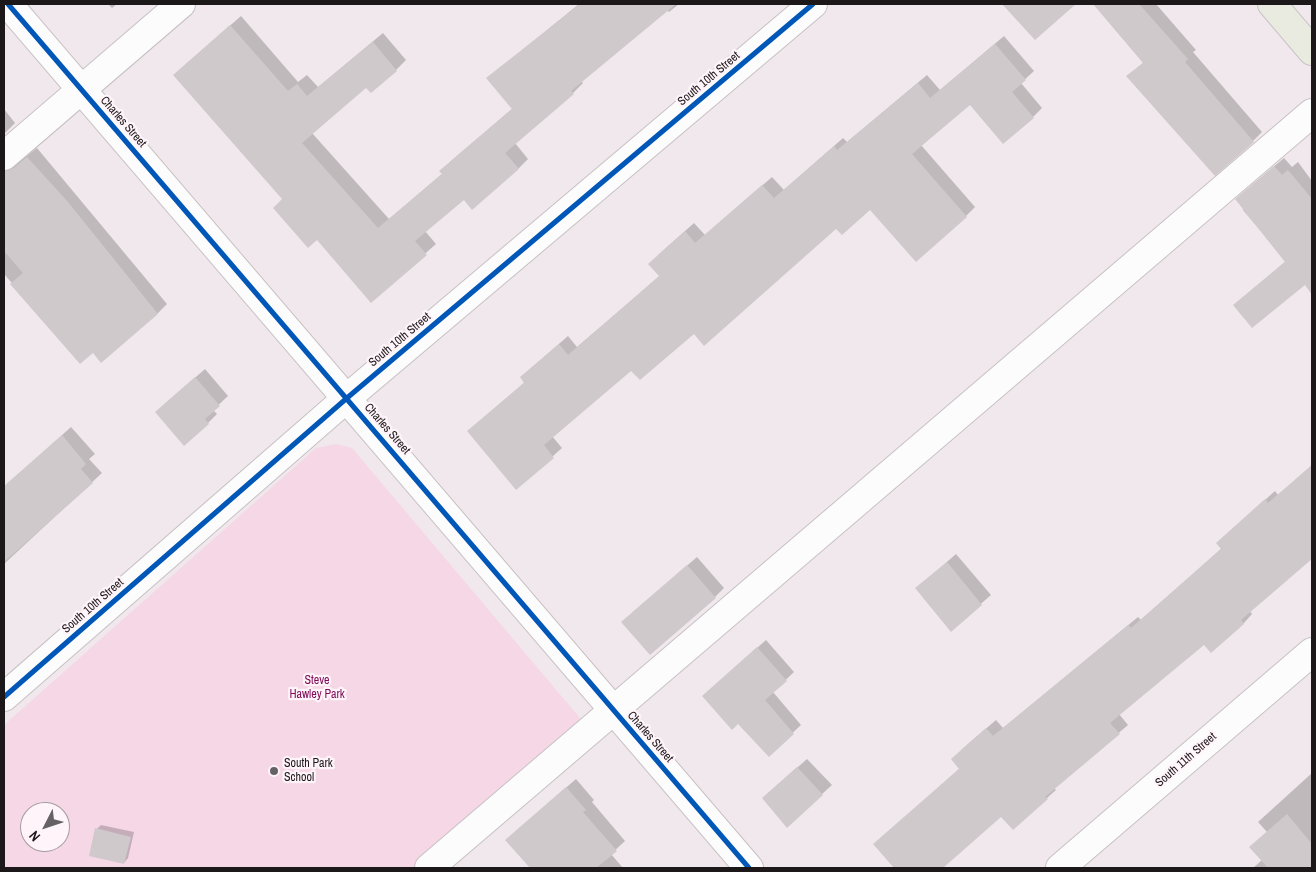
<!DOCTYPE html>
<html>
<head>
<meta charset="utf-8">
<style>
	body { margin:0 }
	#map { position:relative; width:1316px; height:872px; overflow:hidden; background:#f0e8ec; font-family:"Archivo Narrow",sans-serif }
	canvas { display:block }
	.frame { position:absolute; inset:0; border:5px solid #1c181a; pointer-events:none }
	.north { position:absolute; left:20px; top:802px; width:50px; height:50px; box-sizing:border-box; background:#fff4f9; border:1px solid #a49ca0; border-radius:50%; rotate:229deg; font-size:14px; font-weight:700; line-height:20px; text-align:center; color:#1c181a }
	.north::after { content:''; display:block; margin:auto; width:18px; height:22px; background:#666164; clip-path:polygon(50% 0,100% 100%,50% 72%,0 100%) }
</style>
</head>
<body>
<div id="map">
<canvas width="1316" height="872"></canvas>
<div class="frame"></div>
<div class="north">N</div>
</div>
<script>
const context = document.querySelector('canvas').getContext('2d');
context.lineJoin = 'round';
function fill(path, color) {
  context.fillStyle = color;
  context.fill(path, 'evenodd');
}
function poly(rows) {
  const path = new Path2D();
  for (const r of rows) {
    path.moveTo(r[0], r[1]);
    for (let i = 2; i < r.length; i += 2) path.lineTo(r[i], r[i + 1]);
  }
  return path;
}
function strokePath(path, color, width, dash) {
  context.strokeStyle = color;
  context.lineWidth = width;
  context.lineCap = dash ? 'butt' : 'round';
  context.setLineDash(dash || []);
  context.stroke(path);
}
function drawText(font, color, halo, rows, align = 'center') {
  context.font = font + ' "Archivo Narrow",sans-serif';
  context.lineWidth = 4.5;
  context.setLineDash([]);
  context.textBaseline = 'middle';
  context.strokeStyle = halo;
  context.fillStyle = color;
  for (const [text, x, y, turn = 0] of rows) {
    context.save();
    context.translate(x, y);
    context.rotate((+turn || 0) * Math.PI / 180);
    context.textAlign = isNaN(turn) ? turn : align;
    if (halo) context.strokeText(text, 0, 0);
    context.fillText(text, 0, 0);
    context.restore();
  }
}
fill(poly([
	[336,444,352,448,585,724,416,868,4,868,4,725,316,448],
	[30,812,60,812,60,842,30,842]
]), '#f6d7e6');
fill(poly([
	[108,4,117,4,112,8],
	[579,4,679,4,669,12,667,10,581,81,583,83,573,93,515,143,528,159,518,169,464,198,425,231,436,244,371,301,283,199,185,65,241,16,298,82,307,75,318,87,383,33,406,60,396,70,367,86,312,133,389,219,443,173,451,161,513,108,488,78],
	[1004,4,1074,4,1035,39],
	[1095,4,1156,4,1196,50,1193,52,1262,132,1253,141,1137,68,1144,62],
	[1004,36,1034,71,1021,83,1042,108,1033,117,970,104,921,145,975,207,966,216,871,208,837,227,694,332,632,369,552,436,562,448,517,488,468,431,525,382,530,369,568,336,577,347,660,276,658,255,694,223,705,235,772,177,784,190,843,138,847,142,927,75,940,90],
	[4,109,15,123,4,134],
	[37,148,167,304,157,314,93,352,81,362,4,274,4,159,17,163],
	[1284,158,1292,167,1298,162,1312,181,1312,291,1305,283,1234,305,1286,261,1243,210,1245,191],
	[205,369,228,396,213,410,217,414,208,423,166,403],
	[71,427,95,454,89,459,102,473,4,564,4,487],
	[1312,465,1312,541,1297,554,1250,611,1252,614,1244,623,1211,652,1204,643,1119,714,1128,725,1054,788,1056,790,1047,798,1001,815,941,868,931,866,928,868,896,868,875,844,960,768,961,750,996,720,1003,728,1138,617,1141,620,1222,548,1227,534,1275,491,1278,495],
	[956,554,991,595,951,630,917,588],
	[697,557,724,588,715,597,632,613],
	[766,640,794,672,773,692,801,725,769,755,712,688],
	[807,759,832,785,787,826,773,789],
	[1312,773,1312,868,1253,868,1262,860,1267,832,1258,822],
	[576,779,594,800,592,802,625,841,611,854,623,868,531,868,506,840],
	[101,825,134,832,128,858,124,863,97,829]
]), '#0003');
fill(poly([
	[580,4,676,4,571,91,574,94,505,153,519,169,472,210,464,200,415,241,427,255,371,303,317,240,308,248,273,208,282,199,173,75,230,25,288,91,297,84,307,96,373,42,397,71,371,93,366,88,302,143,378,228,442,174,439,171,512,109,486,78],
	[1002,4,1076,4,1035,40],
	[1093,4,1139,4,1188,59,1185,62,1254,142,1215,176,1126,76,1143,63],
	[995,44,1026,80,1012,92,1034,118,1003,144,970,105,912,154,967,217,916,262,870,210,842,235,836,229,704,346,694,334,640,380,631,371,544,445,554,458,516,490,467,431,524,383,520,377,559,344,568,355,659,276,648,264,685,231,695,243,762,185,774,198,834,146,837,150,918,83,930,98],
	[27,157,68,202,158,314,101,363,93,353,80,364,10,284,23,273,4,251,4,171,14,168],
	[1274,166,1282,175,1288,170,1312,199,1312,295,1305,285,1252,328,1233,305,1285,262,1235,199],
	[195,377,220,406,205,419,209,424,184,446,155,412],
	[62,435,86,464,81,469,93,483,4,562,4,486],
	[1312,465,1312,559,1241,620,1244,624,1211,653,1204,645,1110,723,1120,734,1045,797,1048,799,1013,830,1001,817,943,868,894,868,873,844,959,769,951,759,986,728,993,736,1128,625,1131,628,1221,549,1216,543,1265,499,1268,503],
	[947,562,982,605,951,632,915,588],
	[687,565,716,598,650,655,621,622],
	[757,647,787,681,765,700,794,734,769,757,738,724,732,730,702,696],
	[797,767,823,795,787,828,762,798],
	[566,787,586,810,583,812,617,851,596,868,530,868,505,840],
	[1287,814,1312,844,1312,868,1268,868,1249,847],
	[95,828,131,837,124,864,89,856]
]), '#cfc9cc');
const minor = poly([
	[8,4,749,868],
	[4,156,181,4],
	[4,697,347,398,813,4],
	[429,868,1312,113],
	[1060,868,1312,652]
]);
const major = poly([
	[1272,4,1312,51]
]);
strokePath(minor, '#c7c1c4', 30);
strokePath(major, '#c8c4c6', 30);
strokePath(minor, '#fdfcfc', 28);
strokePath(major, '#e9eae0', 28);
strokePath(poly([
	[8,4,749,868],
	[4,697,347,398,813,4]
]), '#0057b8', 5);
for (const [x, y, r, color] of [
	[274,771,5,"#666164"]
]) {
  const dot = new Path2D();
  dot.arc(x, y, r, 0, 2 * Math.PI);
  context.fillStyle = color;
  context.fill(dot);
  strokePath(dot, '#fff4f9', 2);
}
drawText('12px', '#1c181a', '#fff4f9', [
	["South 10th Street",709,79,-40],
	["Charles Street",123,122,49],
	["South 10th Street",400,340,-40],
	["Charles Street",387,429,49],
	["South 10th Street",93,606,-41],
	["Charles Street",650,737,49],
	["South 11th Street",1186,760,-41]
]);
drawText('12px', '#7d0a56', '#fff4f9', [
	["Steve",317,681],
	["Hawley Park",317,695]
]);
drawText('12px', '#1c181a', '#fff4f9', [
	["South Park",284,764],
	["School",284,778]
], 'left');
</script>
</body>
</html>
